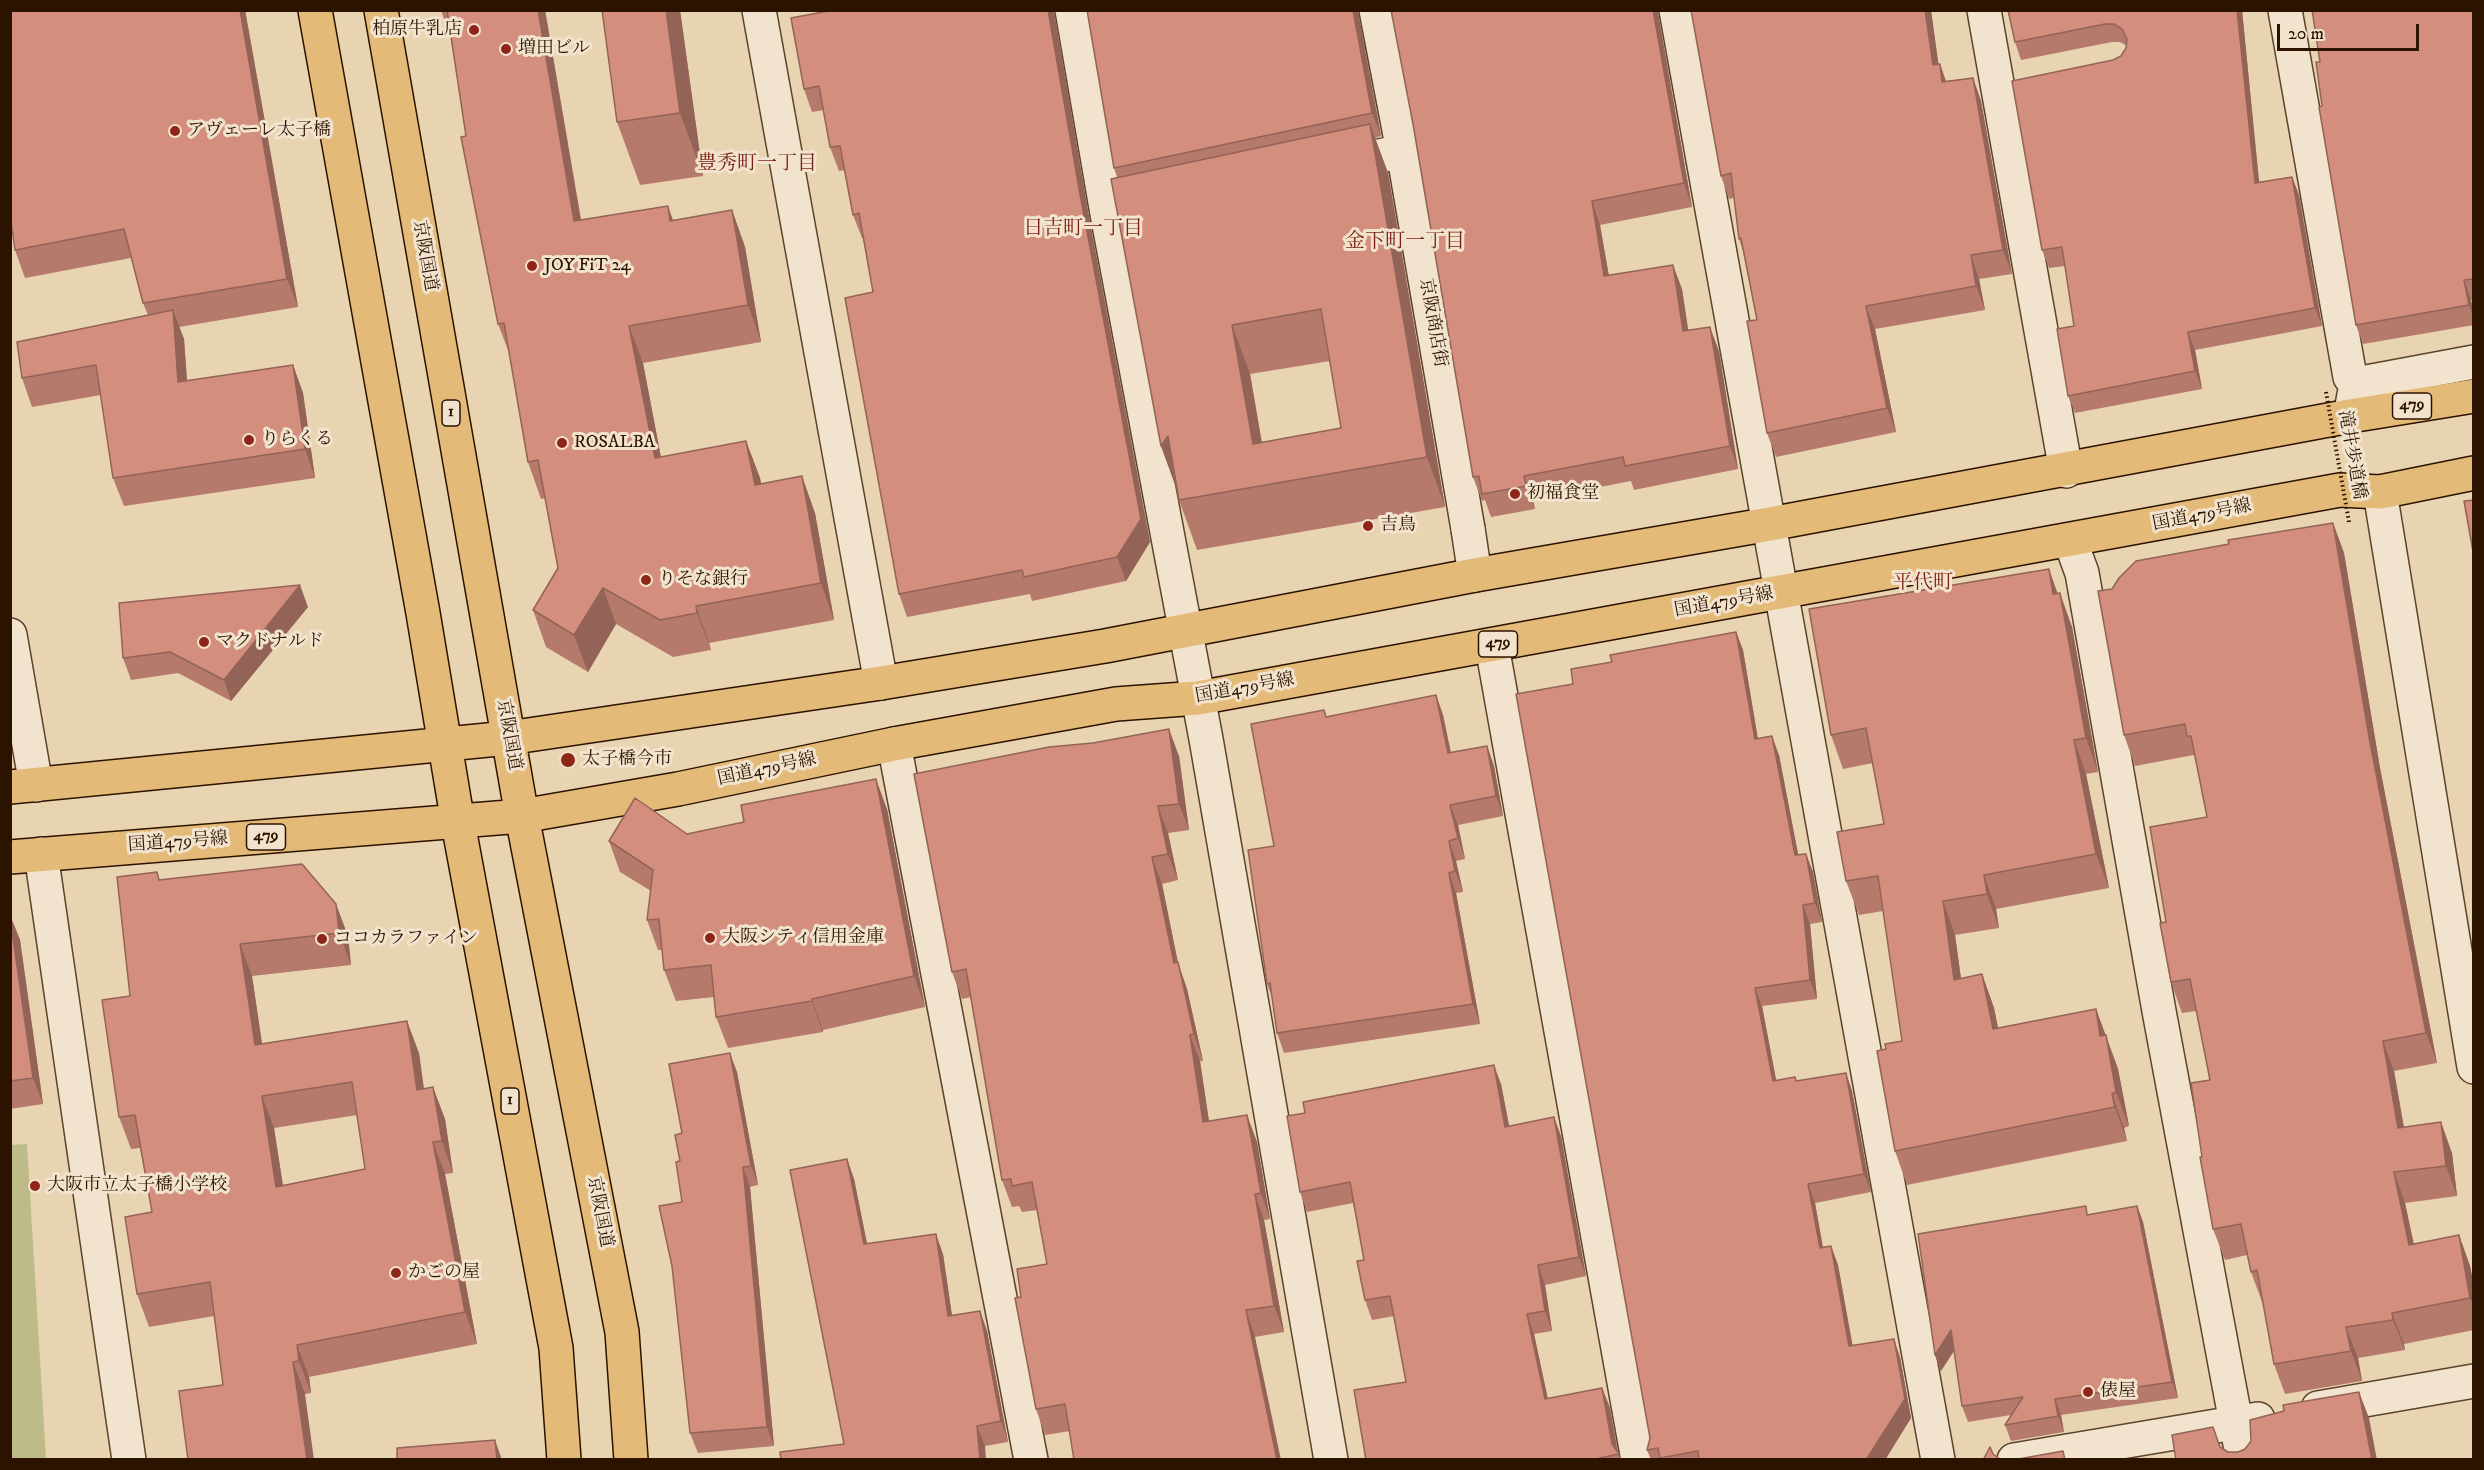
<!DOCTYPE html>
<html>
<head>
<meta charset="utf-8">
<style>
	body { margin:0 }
	#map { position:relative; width:2484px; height:1470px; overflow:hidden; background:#e9d4b2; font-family:"IM FELL DW Pica",serif }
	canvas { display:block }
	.frame { position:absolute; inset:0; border:12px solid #2c1300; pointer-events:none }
	.scale { position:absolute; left:2277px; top:24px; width:142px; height:27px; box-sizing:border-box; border:3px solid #2c1300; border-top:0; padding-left:8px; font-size:18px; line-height:21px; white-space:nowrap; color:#2c1300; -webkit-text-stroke:4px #f1e3cd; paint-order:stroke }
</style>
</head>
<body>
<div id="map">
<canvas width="2484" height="1470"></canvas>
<div class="frame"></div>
<div class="scale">20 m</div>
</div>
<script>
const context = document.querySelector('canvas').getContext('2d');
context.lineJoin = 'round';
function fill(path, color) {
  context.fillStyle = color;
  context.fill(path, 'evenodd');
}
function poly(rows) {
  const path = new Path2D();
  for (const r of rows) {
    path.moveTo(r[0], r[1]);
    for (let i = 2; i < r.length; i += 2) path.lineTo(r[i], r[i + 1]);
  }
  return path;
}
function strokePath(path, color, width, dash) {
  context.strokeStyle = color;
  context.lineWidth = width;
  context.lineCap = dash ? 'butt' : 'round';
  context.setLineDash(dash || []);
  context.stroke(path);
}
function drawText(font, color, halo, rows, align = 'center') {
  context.font = font + ' "IM FELL DW Pica","Noto Serif JP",serif';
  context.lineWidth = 6;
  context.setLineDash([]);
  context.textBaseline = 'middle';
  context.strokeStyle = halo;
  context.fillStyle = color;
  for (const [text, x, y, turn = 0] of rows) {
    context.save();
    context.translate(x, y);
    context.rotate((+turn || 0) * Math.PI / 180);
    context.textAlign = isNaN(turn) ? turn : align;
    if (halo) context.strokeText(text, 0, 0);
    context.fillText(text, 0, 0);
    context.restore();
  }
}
fill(poly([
	[27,1144,46,1459,11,1459,11,1145]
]), '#bdbb88');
const pedestrian = poly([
	[1376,10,1403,151,1468,529]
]);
const minor = poly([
	[759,10,881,683],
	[1072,10,1107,214,1206,739,1331,1460],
	[1676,10,1938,1460],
	[1984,10,2066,471],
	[2285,10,2350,377,2356,384],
	[1337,165,1403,151],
	[2352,406,2356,384,2474,362],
	[2380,492,2474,1067],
	[1468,529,1475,575],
	[2070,540,2082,573,2159,1011,2243,1460],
	[10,635,36,785],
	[1492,646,1638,1460],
	[894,744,1031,1460],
	[41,854,129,1460],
	[2318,1408,2474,1381],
	[2014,1460,2258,1419]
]);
const trunk = poly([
	[315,10,423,613,458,823,556,1348,564,1460],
	[381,10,522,816,622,1332,631,1460],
	[10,787,508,738,881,683,1105,646,1475,575,1770,524,2350,416,2474,396],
	[10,857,522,816,678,789,894,744,1116,704,1198,698,2340,490,2380,492,2474,473]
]);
strokePath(pedestrian, '#5b432c', 36);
strokePath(minor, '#5b432c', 36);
strokePath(trunk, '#2c1300', 36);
strokePath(pedestrian, '#f1e3cd', 33);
strokePath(minor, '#f1e3cd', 33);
strokePath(trunk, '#e4ba79', 33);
strokePath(poly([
	[2326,392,2349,522]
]), '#2c1300', 4, [1.5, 3]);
fill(poly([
	[10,10,245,10,298,307,179,327,184,339,187,381,293,365,303,393,315,478,124,506,113,478,101,395,32,407,22,378,148,315,143,303,131,258,25,278,15,250],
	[441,10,545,10,581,219,673,221,732,210,745,247,761,342,643,363,661,457,746,441,760,478,761,484,815,513,834,620,709,643,711,650,673,657,616,624,588,672,546,647,533,610,558,568,545,498,541,499,528,462,510,355,498,324,466,136,451,40],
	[602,10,680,10,703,176,640,185,617,122],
	[834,10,1054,10,1089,217,1150,542,1126,581,1032,601,1030,594,907,617,899,594,873,292,863,238,862,238,853,215,845,170,839,171,830,147,824,110,812,112,804,89],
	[1691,10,1931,10,1938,64,1940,64,1946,81,1973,78,1981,101,2012,274,1979,279,1985,310,1875,329,1896,432,1776,457,1767,433,1757,320,1743,251,1739,239,1734,198,1729,199,1721,176],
	[2008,10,2242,10,2259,182,2292,177,2299,195,2322,326,2195,350,2202,389,2075,413,2068,396,2074,326,2065,266,2049,268,2042,250,2113,60,2121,56,2127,46,2120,42,2112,42,2021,60,2015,42],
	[2474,10,2474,299,2471,300,2474,313,2474,325,2363,344,2356,325,2322,106,2320,62],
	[1358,13,1381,136,1375,138,1388,173,1445,507,1197,550,1179,500,1177,489,1161,446,1117,177,1114,168],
	[1330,361,1341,428,1262,443,1250,374],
	[1658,13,1692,207,1600,225,1609,276,1682,289,1688,330,1719,351,1738,469,1634,490,1631,481,1533,500,1535,509,1491,517,1485,500,1482,501,1473,477,1413,124],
	[2333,523,2344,553,2380,768,2437,1063,2394,1071,2404,1127,2452,1153,2457,1196,2405,1203,2414,1244,2459,1235,2470,1266,2474,1286,2474,1330,2404,1344,2405,1350,2358,1358,2362,1381,2285,1394,2274,1364,2263,1302,2262,1302,2251,1272,2247,1255,2225,1260,2213,1229,2202,1157,2210,1080,2196,1011,2182,1013,2171,982,2166,922,2207,817,2196,761,2194,755,2135,766,2124,735,2112,589,2229,544],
	[2058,593,2072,627,2098,772,2086,774,2109,888,1996,909,1999,928,1955,935,1961,979,1982,974,1994,1008,1998,1028,2096,1009,2118,1069,2129,1126,2124,1128,2127,1141,1907,1185,1895,1151,1886,1049,1902,1041,1883,911,1859,915,1846,881,1884,824,1873,763,1843,769,1831,735],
	[308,607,231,701,178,673,131,680,123,658],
	[1736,632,1743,650,1758,739,1779,755,1798,855,1806,854,1813,872,1822,922,1810,924,1817,999,1762,1006,1776,1081,1795,1077,1797,1081,1846,1073,1852,1091,1871,1192,1815,1203,1823,1247,1831,1246,1838,1265,1852,1345,1900,1357,1911,1418,1885,1460,1651,1460,1647,1450,1650,1438,1573,684,1612,662],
	[1436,695,1443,715,1451,753,1487,746,1494,766,1503,816,1458,825,1465,859,1456,861,1463,892,1456,893,1480,1024,1284,1053,1277,1033,1272,997,1267,984,1274,846,1327,717],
	[1179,756,1189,830,1168,833,1178,880,1162,884,1178,963,1187,989,1203,1061,1200,1061,1209,1121,1257,1142,1270,1219,1264,1220,1284,1332,1255,1337,1070,1431,1045,1435,1036,1409,1021,1297,1047,1264,1037,1210,1022,1212,1019,1206,1012,1207,1002,1180,971,997,962,999,952,972],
	[887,809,925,1007,823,1030,823,1032,728,1048,716,1017,714,997,676,1001,664,970,662,950,658,950,647,920,651,891,620,872,609,841,687,834],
	[302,864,348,936,351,965,252,976,262,1044,419,1053,424,1089,445,1119,453,1173,445,1174,477,1344,309,1377,311,1393,305,1394,223,1385,214,1316,149,1327,137,1294,152,1212,140,1148,131,1149,119,1117,160,880],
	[357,1115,365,1169,283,1185,274,1128],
	[10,915,20,940,43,1104,10,1109],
	[737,1072,758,1185,750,1187,774,1446,698,1453,690,1433,680,1161,682,1133],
	[1501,1084,1509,1126,1561,1136,1586,1276,1545,1285,1552,1331,1534,1334,1548,1399,1602,1388,1610,1408,1618,1452,1621,1460,1366,1460,1406,1382,1394,1316,1372,1320,1365,1300,1364,1260,1353,1203,1307,1212,1300,1192],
	[847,1159,854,1179,867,1243,943,1254,952,1316,980,1311,987,1331,1008,1442,985,1446,844,1444],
	[2137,1206,2143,1222,2178,1398,2061,1415,2064,1432,2011,1441,2005,1425,2011,1415,1968,1422,1962,1406,1954,1351,1941,1371,1935,1355,2089,1214]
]), '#b57a6c');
fill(poly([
	[240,10,245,10,298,307,287,279],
	[538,10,545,10,587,257,574,221],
	[666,10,680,10,703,176,680,113],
	[1048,10,1054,10,1089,217,1150,542,1126,581,1117,557,1080,194],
	[1353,10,1358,10,1381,136,1372,113],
	[1653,10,1658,10,1658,13,1692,207,1684,183],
	[1925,10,1931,10,1942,89,1933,65],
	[2237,10,2242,10,2261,201,2255,183],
	[1940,64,1948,88,1942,82],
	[1973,78,1981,101,2012,274,2003,250],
	[1370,124,1388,173,1445,507,1427,457],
	[2292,177,2299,195,2322,326,2315,308],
	[1592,201,1600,225,1613,300,1604,276],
	[668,206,681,243,670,221],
	[732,210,745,247,761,342,748,305],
	[1971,255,1979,279,1985,310,1976,286],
	[1673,265,1682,289,1692,355,1683,331],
	[2464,280,2471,300,2474,319,2469,305],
	[1866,306,1875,329,1896,432,1887,408],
	[173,310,184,339,189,411,178,382],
	[1232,325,1250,374,1269,485,1253,444],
	[629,326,643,363,668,495,655,458],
	[1710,327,1719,351,1738,469,1730,446],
	[2188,332,2195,350,2202,389,2195,371],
	[293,365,303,393,315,478,305,449],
	[1168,436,1179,496,1161,446],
	[746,441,760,478,768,522,755,485],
	[802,476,815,513,834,620,821,583],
	[1524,476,1533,500,1535,509,1526,486],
	[2333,523,2344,553,2380,768,2437,1063,2426,1033,2369,737],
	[2049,569,2061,603,2053,594],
	[300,585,308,607,231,701,224,680],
	[603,588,616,624,588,672,574,635],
	[2060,593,2072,627,2098,772,2086,738],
	[696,606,709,643,711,650,697,613],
	[1736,632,1743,650,1761,758,1755,739],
	[1436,695,1443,715,1455,774,1448,753],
	[1169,729,1179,756,1189,830,1179,804],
	[1772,736,1779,755,1802,874,1795,855],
	[2074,740,2086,774,2109,888,2096,854],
	[1487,746,1494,766,1503,816,1496,796],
	[876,779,887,809,925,1007,914,976],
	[1450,805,1458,825,1465,859,1458,838],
	[1158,806,1168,833,1178,880,1168,854],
	[1449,841,1456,861,1463,892,1455,871],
	[1806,854,1813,872,1822,922,1815,903],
	[1152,857,1162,884,1178,963,1187,989,1203,1061,1194,1034,1174,963],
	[1449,873,1456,893,1480,1024,1473,1004],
	[1984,875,1996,909,1999,928,1987,894],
	[1943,901,1955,935,1966,1014,1954,980],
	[336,904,348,936,351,965,339,933],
	[1803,905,1810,924,1817,999,1810,980],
	[10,915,20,940,43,1104,33,1078],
	[240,944,252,976,267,1077,255,1045],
	[1982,974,1994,1008,2005,1063,1993,1029],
	[1755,988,1762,1006,1780,1100,1773,1081],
	[812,999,823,1030,823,1032,812,1001],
	[2096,1009,2118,1069,2129,1126,2116,1092,2100,1036],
	[407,1021,419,1053,428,1122,417,1090],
	[1190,1035,1200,1061,1213,1149,1203,1122],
	[2383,1041,2394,1071,2409,1158,2398,1128],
	[730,1053,737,1072,758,1185,751,1166],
	[1494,1065,1501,1084,1513,1146,1505,1127],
	[1846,1073,1852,1091,1871,1192,1864,1174],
	[433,1087,445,1119,453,1173,442,1141],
	[2112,1094,2124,1128,2127,1141,2115,1107],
	[262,1096,274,1128,288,1219,276,1187],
	[1247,1115,1257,1142,1270,1219,1261,1193],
	[1554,1117,1561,1136,1586,1276,1579,1257],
	[2441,1122,2452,1153,2457,1196,2446,1166],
	[433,1142,445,1174,477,1344,465,1312],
	[847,1159,854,1179,871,1264,864,1244],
	[743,1167,750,1187,774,1446,767,1427],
	[2394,1172,2405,1203,2420,1276,2409,1245],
	[1808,1184,1815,1203,1826,1266,1820,1248],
	[1255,1194,1264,1220,1284,1332,1274,1306],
	[2137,1206,2143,1222,2178,1398,2172,1382],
	[936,1234,943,1254,955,1336,948,1316],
	[2459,1235,2470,1266,2474,1286,2474,1307,2470,1298],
	[1831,1246,1838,1265,1856,1364,1849,1346],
	[1538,1265,1545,1285,1552,1331,1545,1311],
	[1246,1310,1255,1337,1281,1460,1277,1460],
	[980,1311,987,1331,1008,1442,1001,1421],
	[2392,1313,2404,1344,2405,1350,2393,1320],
	[1527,1314,1534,1334,1552,1419,1545,1399],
	[2346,1327,2358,1358,2362,1381,2351,1351],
	[1951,1330,1957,1346,1941,1371,1935,1355],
	[1894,1339,1900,1357,1911,1418,1885,1460,1866,1460],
	[297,1345,309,1377,311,1393,299,1361],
	[293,1362,305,1394,314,1460,307,1460],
	[1602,1388,1610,1408,1618,1454,1612,1444],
	[2359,1392,2369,1418,2377,1460,2372,1460],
	[2055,1399,2061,1415,2064,1432,2058,1416],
	[977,1426,985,1446,986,1460,980,1460],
	[495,1440,502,1460,497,1460]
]), '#946358');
const building = poly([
	[10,10,240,10,287,279,143,303,124,229,15,250,10,215,10,10],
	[447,10,538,10,574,221,668,206,670,221,732,210,748,305,629,326,655,458,746,441,755,485,802,476,821,583,696,606,697,613,660,620,603,588,574,635,533,610,558,568,538,460,528,462,504,323,498,324,461,137,466,136,447,10],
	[602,10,666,10,680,113,617,122,602,10],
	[834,10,1048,10,1080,194,1141,519,1117,557,1024,577,1022,570,899,594,845,298,873,292,859,213,853,215,840,146,830,147,819,86,804,89,791,18,834,10],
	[1087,10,1353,10,1372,113,1114,168,1087,10],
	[1391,10,1653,10,1684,183,1592,201,1604,276,1673,265,1683,331,1710,327,1730,446,1625,466,1623,457,1524,476,1526,486,1482,494,1479,476,1473,477,1413,124,1391,10],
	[1691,10,1925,10,1933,65,1940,64,1942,82,1973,78,2003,250,1971,255,1976,286,1866,306,1887,408,1767,433,1747,321,1757,320,1741,238,1739,239,1731,173,1721,176,1691,10],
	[2008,10,2237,10,2255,183,2292,177,2315,308,2188,332,2195,371,2068,396,2057,329,2074,326,2062,247,2042,250,2012,81,2113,60,2121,56,2126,48,2127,39,2122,29,2114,24,2105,24,2015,42,2008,10],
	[2312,10,2474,10,2474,279,2464,280,2469,305,2356,325,2319,107,2322,106,2316,62,2320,62,2312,10],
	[1370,124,1427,457,1179,500,1168,436,1161,446,1111,179,1370,124],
	[1321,309,1341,428,1253,444,1232,325,1321,309],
	[173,310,178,382,293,365,305,449,113,478,96,365,22,378,17,342,173,310],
	[2474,500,2474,557,2464,501,2474,500],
	[2333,523,2369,737,2426,1033,2383,1041,2398,1128,2441,1122,2446,1166,2394,1172,2409,1245,2459,1235,2470,1298,2392,1313,2393,1320,2346,1327,2351,1351,2274,1364,2257,1270,2251,1272,2241,1224,2213,1229,2200,1157,2202,1157,2191,1083,2210,1080,2190,979,2171,982,2160,923,2166,922,2150,827,2207,817,2191,736,2187,736,2185,724,2124,735,2098,591,2112,589,2119,578,2136,561,2229,544,2228,540,2333,523],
	[2049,569,2053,594,2060,593,2086,738,2074,740,2096,854,1984,875,1987,894,1943,901,1954,980,1982,974,1993,1029,2096,1009,2100,1036,2106,1035,2116,1092,2112,1094,2115,1107,1895,1151,1877,1051,1886,1049,1885,1044,1902,1041,1878,876,1846,881,1837,832,1884,824,1866,728,1831,735,1809,609,2049,569],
	[300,585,224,680,170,652,123,658,119,603,300,585],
	[1736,632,1755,739,1772,736,1795,855,1806,854,1815,903,1803,905,1810,980,1755,988,1773,1081,1795,1077,1796,1081,1846,1073,1864,1174,1808,1184,1820,1248,1831,1246,1849,1346,1894,1339,1905,1399,1866,1460,1699,1460,1698,1451,1660,1458,1658,1448,1647,1450,1650,1438,1516,694,1573,684,1571,669,1612,662,1610,655,1736,632],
	[1436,695,1448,753,1487,746,1496,796,1450,805,1458,838,1449,841,1455,871,1449,873,1473,1004,1277,1033,1270,983,1267,984,1248,850,1274,846,1251,724,1324,710,1326,717,1436,695],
	[1169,729,1179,804,1158,806,1168,854,1152,857,1174,963,1178,962,1194,1034,1190,1035,1203,1122,1247,1115,1261,1193,1255,1194,1274,1306,1246,1310,1277,1460,1074,1460,1065,1404,1036,1409,1015,1298,1021,1297,1017,1269,1047,1264,1032,1182,1012,1186,1011,1179,1002,1180,966,969,952,972,914,774,1049,747,1093,743,1169,729],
	[876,779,914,976,812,999,812,1001,716,1017,711,965,664,970,659,919,647,920,653,870,609,841,635,798,687,834,744,822,741,805,876,779],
	[302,864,336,904,339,933,240,944,255,1045,407,1021,417,1090,433,1087,442,1141,433,1142,465,1312,297,1345,299,1361,293,1362,307,1460,188,1460,179,1391,223,1385,210,1282,137,1294,125,1217,152,1212,135,1115,119,1117,102,1000,130,996,117,877,157,872,159,880,302,864],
	[352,1082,365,1169,276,1187,262,1096,352,1082],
	[10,917,33,1078,10,1081,10,917],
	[730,1053,751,1166,743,1167,767,1427,690,1433,672,1266,659,1206,682,1202,676,1162,680,1161,675,1135,682,1133,669,1064,730,1053],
	[1494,1065,1505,1127,1554,1117,1579,1257,1538,1265,1545,1311,1527,1314,1545,1399,1602,1388,1612,1444,1619,1454,1591,1460,1366,1460,1354,1390,1406,1382,1390,1296,1365,1300,1357,1261,1364,1260,1350,1182,1300,1192,1287,1116,1305,1113,1303,1102,1494,1065],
	[847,1159,864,1244,936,1234,948,1316,980,1311,1001,1421,977,1426,980,1460,781,1460,780,1452,844,1444,790,1170,847,1159],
	[2086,1206,2087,1215,2137,1206,2172,1382,2055,1399,2058,1416,2005,1425,2023,1397,1962,1406,1951,1330,1935,1355,1918,1234,2086,1206],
	[2359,1392,2372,1460,2176,1460,2172,1435,2213,1427,2220,1447,2228,1452,2238,1452,2245,1449,2251,1441,2250,1420,2284,1411,2283,1405,2359,1392],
	[495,1440,497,1460,397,1460,397,1448,495,1440],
	[1990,1447,1993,1454,2000,1459,2005,1460,1983,1460,1990,1447],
	[2063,1451,2065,1460,2013,1460,2063,1451]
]);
fill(building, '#d38e7d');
strokePath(building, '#946358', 1.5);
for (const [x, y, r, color] of [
	[474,30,6,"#8f2418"],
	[506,49,6,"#8f2418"],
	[175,131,6,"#8f2418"],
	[532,266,6,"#8f2418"],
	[249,440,6,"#8f2418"],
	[562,443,6,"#8f2418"],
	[1515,494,6,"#8f2418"],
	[1368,526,6,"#8f2418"],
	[646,580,6,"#8f2418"],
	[204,642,6,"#8f2418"],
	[568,760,8,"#8f2418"],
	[710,938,6,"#8f2418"],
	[322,939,6,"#8f2418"],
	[35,1186,6,"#8f2418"],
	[396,1273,6,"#8f2418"],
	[2088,1392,6,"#8f2418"]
]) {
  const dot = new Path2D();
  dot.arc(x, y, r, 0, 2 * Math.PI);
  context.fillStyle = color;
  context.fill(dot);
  strokePath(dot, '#f1e3cd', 2);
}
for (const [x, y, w] of [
	[2412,406,39],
	[451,413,18],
	[1498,644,39],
	[266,837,39],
	[510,1101,18]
]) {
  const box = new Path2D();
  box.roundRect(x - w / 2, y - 13, w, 26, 4.5);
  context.fillStyle = '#f1e3cd';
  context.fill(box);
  strokePath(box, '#2c1300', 1.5);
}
drawText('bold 16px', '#2c1300', null, [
	["479",2412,406],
	["1",451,413],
	["479",1498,644],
	["479",266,837],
	["1",510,1101]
]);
drawText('18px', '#2c1300', '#f1e3cd', [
	["柏原牛乳店",462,30,"right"],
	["増田ビル",518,49],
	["アヴェーレ太子橋",187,131],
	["JOY FiT 24",544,266],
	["りらくる",261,440],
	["ROSALBA",574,443],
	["初福食堂",1527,494],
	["吉鳥",1380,526],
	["りそな銀行",658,580],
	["マクドナルド",216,642],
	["太子橋今市",582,760],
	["大阪シティ信用金庫",722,938],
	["ココカラファイン",334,939],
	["大阪市立太子橋小学校",47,1186],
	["かごの屋",408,1273],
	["俵屋",2100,1392]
], 'left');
drawText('18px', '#2c1300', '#f1e3cd', [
	["京阪国道",424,256,80],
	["京阪商店街",1432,323,80],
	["滝井歩道橋",2351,455,80],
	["国道479号線",2202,516,-11],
	["国道479号線",1724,603,-10],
	["国道479号線",1245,689,-10],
	["京阪国道",508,735,80],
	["国道479号線",767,770,-12],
	["国道479号線",178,843,-4],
	["京阪国道",599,1212,79]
]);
drawText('20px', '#7a1f14', '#f1e3cd', [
	["豊秀町一丁目",757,165],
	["日吉町一丁目",1083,230],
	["金下町一丁目",1405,243],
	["平代町",1923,584]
]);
</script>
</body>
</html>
